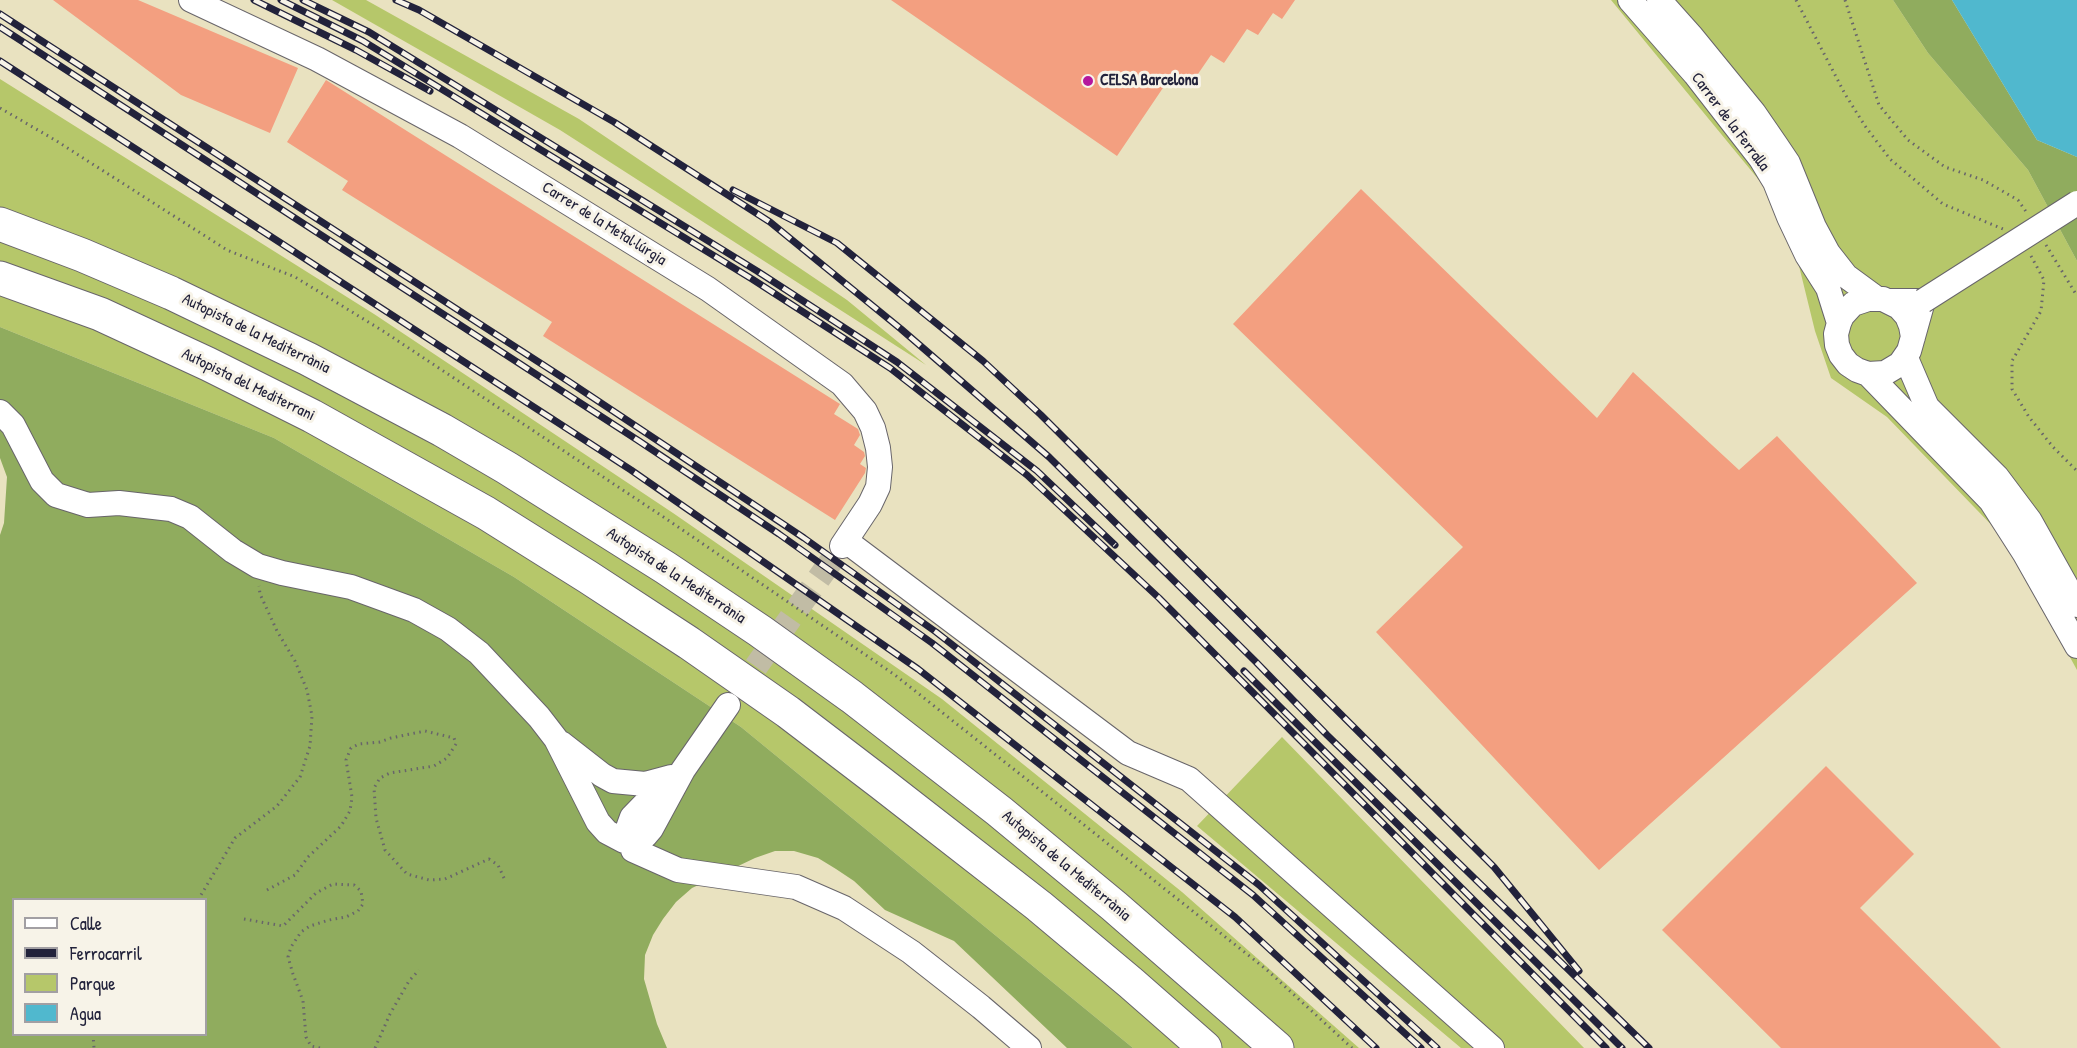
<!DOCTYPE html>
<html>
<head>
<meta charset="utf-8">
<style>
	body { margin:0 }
	#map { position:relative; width:2077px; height:1048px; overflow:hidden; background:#e9e2c0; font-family:"Patrick Hand",sans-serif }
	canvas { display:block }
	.legend { position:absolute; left:12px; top:898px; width:195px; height:138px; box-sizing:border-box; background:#f7f3e8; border:2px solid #a29fa3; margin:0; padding:8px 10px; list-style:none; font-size:18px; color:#22223b }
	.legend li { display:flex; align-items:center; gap:12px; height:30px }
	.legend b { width:30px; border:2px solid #a29fa3 }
</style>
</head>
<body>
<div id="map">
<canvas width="2077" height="1048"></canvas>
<ul class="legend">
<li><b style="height:8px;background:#fff"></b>Calle</li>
<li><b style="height:8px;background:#22223b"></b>Ferrocarril</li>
<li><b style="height:16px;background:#b6c76a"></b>Parque</li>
<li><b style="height:16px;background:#50b8ce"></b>Agua</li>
</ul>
</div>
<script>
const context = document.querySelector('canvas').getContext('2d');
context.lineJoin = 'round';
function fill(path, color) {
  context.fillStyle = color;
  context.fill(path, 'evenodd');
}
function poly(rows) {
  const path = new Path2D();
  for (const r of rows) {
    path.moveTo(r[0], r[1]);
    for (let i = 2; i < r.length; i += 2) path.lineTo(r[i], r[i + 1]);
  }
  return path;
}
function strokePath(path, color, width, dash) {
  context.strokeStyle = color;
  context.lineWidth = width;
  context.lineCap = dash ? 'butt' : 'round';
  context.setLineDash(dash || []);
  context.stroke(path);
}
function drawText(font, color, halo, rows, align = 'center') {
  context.font = font + ' "Patrick Hand",sans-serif';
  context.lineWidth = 6;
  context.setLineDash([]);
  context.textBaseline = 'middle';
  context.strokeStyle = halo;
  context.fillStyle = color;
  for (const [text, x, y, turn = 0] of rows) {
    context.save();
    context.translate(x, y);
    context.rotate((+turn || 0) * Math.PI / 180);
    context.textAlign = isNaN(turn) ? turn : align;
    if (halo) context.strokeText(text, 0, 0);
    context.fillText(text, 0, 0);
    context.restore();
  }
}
fill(poly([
	[332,0,366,0,579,119,847,300,926,365,560,130],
	[1611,0,1893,0,1928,53,2028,170,2077,261,2077,670,2005,539,1887,417,1831,378,1815,331,1786,213],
	[0,79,374,314,673,513,942,699,1182,892,1359,1048,1133,1048,741,727,514,577,274,438,0,327],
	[1282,737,1584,1048,1461,1048,1197,826]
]), '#b6c76a');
fill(poly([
	[1893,0,1952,0,2037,140,2077,157,2077,261,2028,170,1928,53],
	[0,327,274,438,514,577,741,727,1133,1048,1067,1048,954,941,885,910,854,881,836,869,818,858,794,851,775,851,755,858,692,888,676,902,663,919,653,935,645,955,644,979,657,1024,667,1048,0,1048,0,535,4,523,7,477,0,458],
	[14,900,206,900,206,1034,14,1034]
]), '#90ac5e');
fill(poly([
	[1952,0,2077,0,2077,157,2037,140]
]), '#50b8ce');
fill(poly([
	[53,0,138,0,298,68,270,133,181,95],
	[891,0,1295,0,1282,19,1273,13,1258,35,1247,29,1224,63,1211,55,1189,87,1171,76,1117,156],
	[326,80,840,404,834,414,858,429,860,435,854,445,864,452,865,456,860,464,866,468,865,473,835,520,543,336,552,322,342,190,348,181,287,142],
	[1361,189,1597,418,1633,372,1739,470,1777,436,1917,583,1599,870,1376,632,1463,547,1233,324],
	[1826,766,1914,854,1860,908,2001,1048,1781,1048,1662,930]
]), '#f39f80');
strokePath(poly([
	[735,696,842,546]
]), '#c1bca5', 24, [24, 12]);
const minor = poly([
	[191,0,317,59,460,136,708,289,842,384,865,411,873,428,878,448,880,467,878,487,870,504,842,546],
	[1630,0,1695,74,1761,159,1775,182,1789,217,1807,255,1828,288,1839,323],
	[1659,0,1692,37,1754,113,1776,145,1788,163,1814,227,1828,253,1846,276,1876,298],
	[1890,301,1923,301,1909,351,1900,364,1885,373,1868,374,1857,370,1848,364,1841,355,1837,345,1836,334,1839,323,1842,316,1853,304,1868,299,1883,299,1899,307,1907,316,1911,326,1913,337],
	[1906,358,1927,407,1997,477,2030,521,2077,605],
	[1868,374,1991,501,2025,554,2077,646],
	[0,412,13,425,42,481,56,495,88,505,119,503,171,509,190,517,233,551,258,566,282,573,351,587,414,610,448,629,479,653,539,717,556,739,598,822,607,832,624,841,637,839,645,836,651,829,683,770,728,705],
	[846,541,1128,753,1189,779,1492,1048],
	[561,743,602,775,613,781,645,784,671,777],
	[669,779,632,817,628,828,633,850,678,870,796,887,844,908,911,952,981,1007,1029,1048]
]);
const highway = poly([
	[0,224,82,255,171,293,308,359,442,430,507,468,666,568,760,631,852,697,999,811,1114,906,1277,1048],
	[0,278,100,314,208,364,312,416,486,513,588,577,689,643,788,712,881,783,1039,906,1131,983,1205,1048]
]);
strokePath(minor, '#68656a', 26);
strokePath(highway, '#68656a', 35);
strokePath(poly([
	[1796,0,1845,94,1865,126,1890,159,1943,204,2003,229],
	[1845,0,1879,105,1908,140,1945,167,1983,180,2018,200,2027,213],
	[0,108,55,140,227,250,295,277,383,331,665,518,895,675,1267,970,1352,1048],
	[2046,245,2077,296],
	[2031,256,2044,280,2041,311,2012,361,2012,389,2029,417,2053,447,2077,471],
	[267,890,295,875,308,857,341,826,350,811,352,797,346,760,351,748,359,744,380,742,391,738,425,731,454,738,456,744,447,758,434,766,390,773,380,778,374,788,376,818,385,850,407,874,429,880,445,879,489,859,498,865,504,878],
	[198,900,235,838,277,806,300,777,310,746,312,716,307,690,295,661,277,631,260,594,259,586],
	[244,919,283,926,316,893,333,884,354,885,361,891,363,904,358,911,346,917,329,920,310,926,301,932,291,947,288,957,293,974,303,1001,306,1037,311,1046,320,1048],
	[93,1034,94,1048],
	[375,1048,390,1014,409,981,419,970]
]), '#68656a', 3, [1.5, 4.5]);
strokePath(minor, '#fff', 24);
strokePath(highway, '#fff', 33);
const rail = poly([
	[254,0,356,50,430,91],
	[281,0,363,41,752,279,890,368,1027,475,1159,598,1606,1048],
	[303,0,369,32,757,271,897,362,1037,471,1115,545],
	[396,0,419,10,614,122,770,222,901,329,1049,457,1256,662,1327,735,1649,1048],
	[0,14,568,381,804,538,936,632,1259,885,1437,1048],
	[0,27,639,441,779,534,932,643,1253,895,1421,1048],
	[0,61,631,470,918,669,1235,917,1376,1048],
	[733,190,837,243,983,361,1041,415,1494,867,1579,971],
	[1244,671,1622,1048]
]);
strokePath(rail, '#22223b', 7);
strokePath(rail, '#f7f3e8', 4.5, [14]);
const minorBridge = poly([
	[1923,301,2077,203]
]);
strokePath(minorBridge, '#68656a', 26, []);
strokePath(minorBridge, '#fff', 24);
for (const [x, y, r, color] of [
	[1088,81,6,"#b5179e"]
]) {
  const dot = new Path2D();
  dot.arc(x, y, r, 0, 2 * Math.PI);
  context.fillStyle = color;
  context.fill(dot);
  strokePath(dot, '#f7f3e8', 2);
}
drawText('bold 16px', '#22223b', '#f7f3e8', [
	["CELSA Barcelona",1100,81]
], 'left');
drawText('16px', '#22223b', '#f7f3e8', [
	["Carrer de la Ferralla",1730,122,53],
	["Carrer de la Metal·lúrgia",604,224,32],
	["Autopista de la Mediterrània",256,334,26],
	["Autopista del Mediterrani",248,385,26],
	["Autopista de la Mediterrània",676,576,33],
	["Autopista de la Mediterrània",1066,866,40]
]);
</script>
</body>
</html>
